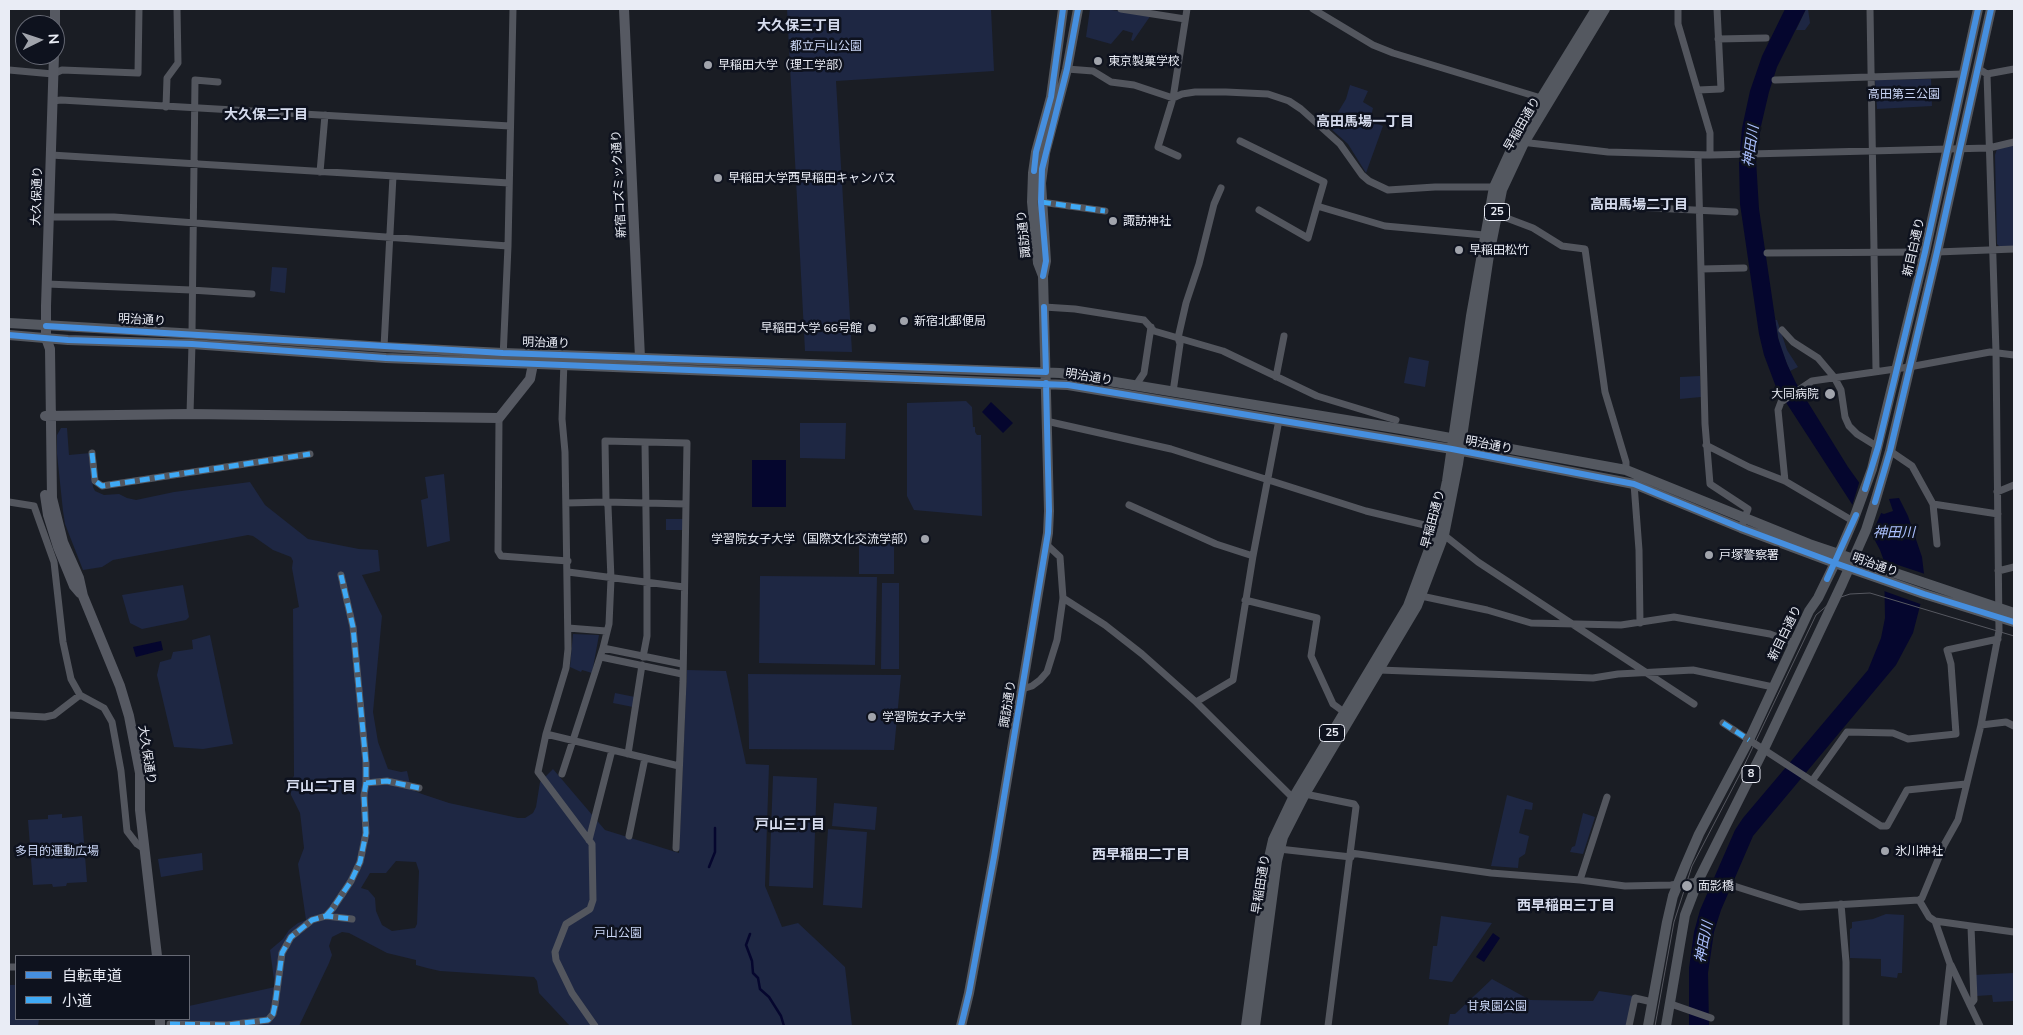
<!DOCTYPE html>
<html>
<head>
<meta charset="utf-8">
<style>
	body { margin:0 }
	#map { position:relative; width:2023px; height:1035px; overflow:hidden; background:#1a1d24; font-family:Mulish,"Noto Sans JP",sans-serif }
	canvas { display:block }
	.frame { position:absolute; inset:0; border:10px solid #e9ecf5; pointer-events:none }
	.legend { position:absolute; left:15px; top:955px; width:175px; height:65px; box-sizing:border-box; background:#0e121e; border:1px solid #666974; margin:0; padding:6px 9px; list-style:none; font-size:15px; color:#e9ecf5 }
	.legend li { display:flex; align-items:center; gap:10px; height:25px }
	.legend b { width:25px; border:1px solid #666974 }
	.north { position:absolute; left:15px; top:15px; width:50px; height:50px; box-sizing:border-box; background:#0e121e; border:1px solid #666974; border-radius:50%; rotate:86deg; font-size:14px; font-weight:700; line-height:20px; text-align:center; color:#e9ecf5 }
	.north::after { content:''; display:block; margin:auto; width:18px; height:22px; background:#a1a4ac; clip-path:polygon(50% 0,100% 100%,50% 72%,0 100%) }
</style>
</head>
<body>
<div id="map">
<canvas width="2023" height="1035"></canvas>
<div class="frame"></div>
<ul class="legend">
<li><b style="height:6px;background:#468fdf"></b>自転車道</li>
<li><b style="height:6px;background:#3fa9f5"></b>小道</li>
</ul>
<div class="north">N</div>
</div>
<script>
const context = document.querySelector('canvas').getContext('2d');
context.lineJoin = 'round';
function fill(path, color) {
  context.fillStyle = color;
  context.fill(path, 'evenodd');
}
function poly(rows) {
  const path = new Path2D();
  for (const r of rows) {
    path.moveTo(r[0], r[1]);
    for (let i = 2; i < r.length; i += 2) path.lineTo(r[i], r[i + 1]);
  }
  return path;
}
function strokePath(path, color, width, dash) {
  context.strokeStyle = color;
  context.lineWidth = width;
  context.lineCap = dash ? 'butt' : 'round';
  context.setLineDash(dash || []);
  context.stroke(path);
}
function drawText(font, color, halo, rows, align = 'center') {
  context.font = font + ' Mulish,"Noto Sans JP",sans-serif';
  context.lineWidth = 5;
  context.setLineDash([]);
  context.textBaseline = 'middle';
  context.strokeStyle = halo;
  context.fillStyle = color;
  for (const [text, x, y, turn = 0] of rows) {
    context.save();
    context.translate(x, y);
    context.rotate((+turn || 0) * Math.PI / 180);
    context.textAlign = isNaN(turn) ? turn : align;
    if (halo) context.strokeText(text, 0, 0);
    context.fillText(text, 0, 0);
    context.restore();
  }
}
fill(poly([
	[787,9,991,9,994,71,836,81,852,352,805,351],
	[1090,9,1103,9,1151,15,1133,41,1131,40,1133,33,1123,30,1111,44,1086,37],
	[1806,9,1808,9,1810,23,1805,30,1796,30],
	[1931,79,1932,106,1877,109,1875,80],
	[1350,85,1368,91,1363,102,1373,108,1370,121,1383,126,1366,173,1348,144,1329,127,1346,99],
	[2014,145,2014,247,2000,247,1997,244,1995,155,1997,149],
	[272,267,287,268,285,293,270,291],
	[1775,320,1777,320,1787,350,1798,367,1790,371,1780,347],
	[1409,357,1429,361,1425,387,1404,383],
	[1700,376,1701,397,1680,399,1680,377],
	[966,401,972,407,973,427,975,427,975,432,977,435,981,435,982,516,914,510,907,496,907,403],
	[800,423,846,423,845,459,800,458],
	[61,428,67,428,69,455,90,453,93,487,95,491,104,495,119,494,127,498,136,500,174,492,250,482,265,505,308,539,359,549,378,550,380,571,362,575,382,616,373,712,378,742,388,769,401,772,407,771,410,784,415,791,422,794,449,803,518,818,525,818,533,813,536,807,540,782,553,769,605,830,679,853,687,670,726,671,746,764,769,765,765,886,782,927,798,923,845,967,852,1026,570,1026,539,993,537,981,534,977,440,971,427,968,416,965,416,960,387,953,349,933,342,932,332,937,329,946,332,955,329,963,299,1026,173,1026,173,1019,189,1019,189,1006,275,987,270,950,283,939,289,930,298,923,306,920,298,864,304,848,301,821,300,813,291,795,290,781,294,776,293,609,299,607,292,568,293,561,291,557,273,550,253,536,248,535,113,560,102,567,83,570,65,524,63,511,57,454,57,435],
	[396,861,416,862,419,871,417,924,415,928,392,931,382,925,376,911,375,898,368,890,361,888,370,873,386,873],
	[444,474,450,541,427,547,421,500,428,498,425,477],
	[666,519,683,519,683,530,666,530],
	[859,532,894,532,894,574,859,574],
	[760,576,877,577,875,665,759,663],
	[882,583,899,583,899,669,881,669],
	[183,585,189,617,186,620,142,629,130,623,122,595],
	[573,634,599,635,592,673,582,670,581,672,570,667],
	[210,635,233,744,203,749,174,747,157,675,160,662,171,659,173,652,193,649,192,640],
	[748,674,901,675,894,750,749,749],
	[615,693,635,697,633,707,613,703],
	[773,776,817,778,813,888,769,886],
	[1507,795,1533,803,1532,810,1525,809,1519,833,1529,836,1525,854,1519,858,1518,868,1491,866],
	[834,803,877,807,875,830,832,826],
	[1583,813,1595,817,1583,854,1570,852,1572,847,1575,846],
	[62,814,62,818,82,816,87,882,67,883,66,886,53,887,52,884,33,885,28,820,48,819,48,815],
	[828,829,867,832,862,908,823,905],
	[202,853,203,870,161,877,158,859],
	[1886,914,1904,915,1902,973,1898,973,1897,978,1881,976,1881,959,1850,958,1850,929,1852,928,1852,922,1873,919],
	[1441,916,1492,923,1452,982,1429,979,1433,946,1437,946],
	[2014,973,2014,1001,1993,1002,1992,995,1976,996,1975,975],
	[1492,979,1530,1000,1593,1001,1599,991,1633,996,1626,1026,1448,1026,1450,1014,1455,1014],
	[9,985,16,985,16,1019,39,1019,38,1026,9,1026]
]), '#1e2743');
fill(poly([
	[1785,9,1806,9,1777,67,1769,92,1761,126,1756,160,1759,209,1778,338,1787,364,1796,383,1848,467,1881,513,1884,514,1893,511,1889,499,1899,498,1908,516,1922,557,1924,574,1921,602,1913,633,1896,665,1753,836,1721,910,1714,932,1708,973,1709,1026,1689,1026,1689,968,1694,932,1700,910,1735,830,1743,818,1868,670,1881,638,1885,618,1884,561,1880,550,1872,535,1776,387,1764,355,1759,334,1740,204,1739,161,1742,128,1750,91,1762,56],
	[991,402,1013,423,1003,433,982,412],
	[752,460,786,460,786,507,752,507],
	[161,641,163,650,136,657,133,647],
	[1493,933,1500,938,1484,962,1476,957]
]), '#05062e');
fill(poly([
	[1860,480,1882,511,1871,536,1852,506],
	[1883,560,1925,574,1923,605,1884,591]
]), '#1a1d24');
strokePath(poly([
	[709,867,715,852,715,828],
	[750,934,746,945,752,961,753,973,758,978,760,989,769,997,781,1016,784,1026]
]), '#05062e', 2.5);
strokePath(poly([
	[1121,9,1185,19],
	[1313,9,1373,45,1393,53,1541,98],
	[1678,9,1678,24,1710,133,1710,155],
	[1870,9,1876,370],
	[1718,39,1766,38],
	[1067,69,1093,71,1111,82,1134,85,1173,98,1182,94,1195,92,1226,92,1268,94,1289,101,1301,109,1340,144,1362,175,1369,181,1388,190,1435,187,1494,187],
	[9,70,53,74,62,70,138,73,139,9],
	[1987,74,2014,69],
	[1775,80,1964,74],
	[1698,90,1721,89,1717,9],
	[53,101,61,100,510,126],
	[166,107,167,78,178,63,177,9],
	[1240,141,1324,182,1317,206],
	[1521,142,1608,152,1710,155,1989,148,2014,142],
	[51,155,509,183],
	[1698,155,1705,424,1710,484,1748,509,1741,528],
	[1178,156,1158,147,1173,98,1187,9],
	[320,172,325,115],
	[1041,202,1105,211],
	[1632,207,1735,212],
	[1259,210,1308,238,1317,206,1385,226,1484,235],
	[1496,214,1533,228,1562,246,1585,249,1605,392,1626,462,1626,470],
	[50,217,114,217,508,246],
	[1937,252,2014,249],
	[1767,253,1925,252],
	[1701,269,1744,268],
	[47,284,191,290,252,294],
	[1044,307,1075,309,1144,320,1154,331,1223,351,1317,396,1396,420],
	[1782,330,1793,342,1818,358,1834,377,1841,390,1845,417,1849,426,1857,434,1878,447],
	[192,333,195,80,218,82],
	[384,347,393,176],
	[503,358,508,246,513,9],
	[564,361,562,419,565,452,568,649,566,668,546,734,538,772,592,844,593,900,590,909,566,924,555,952,556,960,572,993,595,1026],
	[1276,377,1284,336],
	[1136,385,1144,373,1151,327],
	[1173,392,1180,344,1178,338,1186,303,1199,264,1214,204,1221,188],
	[190,414,192,344],
	[499,418,498,551,501,556,568,561],
	[1046,421,1171,449,1366,511,1437,528],
	[1706,445,1749,467,1785,481,1853,521],
	[1890,451,1912,466,1933,504,1998,514],
	[92,453,95,481,102,486,310,454],
	[1785,481,1778,410,1781,402,1812,381,1909,367,1990,352,2014,355],
	[1634,484,1639,550,1640,623],
	[1997,492,2014,485],
	[9,502,34,506],
	[566,503,606,502,605,441,687,443,683,682,676,848],
	[1933,504,1937,544],
	[1129,505,1216,544,1253,556,1279,420],
	[34,506,54,562,63,642,71,679,80,695,104,708,112,722,121,771,127,831,137,844,144,849],
	[1444,535,1478,562,1694,704],
	[1998,571,2014,567],
	[568,572,684,587],
	[1421,596,1487,610,1531,623,1621,625,1674,617,1770,634,1794,643],
	[1063,598,1105,625,1142,654,1196,702,1293,798],
	[1245,600,1317,618,1311,656,1333,704,1344,712],
	[568,628,606,631],
	[601,657,682,674],
	[643,657,647,636,647,584,645,443],
	[682,664,603,648,609,624,611,579,608,506,606,502,686,504],
	[1379,670,1593,678,1618,674,1693,670,1773,687],
	[1022,689,1032,686,1040,680,1047,672,1057,640,1063,598,1060,557,1046,544],
	[1196,702,1233,680,1253,556],
	[9,715,45,717,54,715,80,695],
	[1723,723,1881,826,1887,826,1907,790,1966,784],
	[1981,725,2006,722,2014,726],
	[546,734,679,766],
	[628,754,642,665],
	[562,774,603,648],
	[1812,781,1847,732,1893,733,1908,739,1956,734,1951,664,1947,650,1998,639],
	[366,783,387,781,419,788],
	[1305,794,1354,804,1356,807,1328,1026],
	[629,836,645,758],
	[589,840,612,750],
	[1279,849,1351,857],
	[1351,853,1491,873,1580,880,1625,886,1671,885,1698,881,1734,886,1800,907,1919,900,1922,898,1944,845,1958,820,1981,725,1999,631,1996,352,1987,74,1979,69],
	[1580,880,1607,797],
	[1919,900,1929,917,1935,921,1950,964,1943,1026],
	[1841,904,1846,962,1846,1026],
	[326,916,333,908,351,881,360,862,366,833,364,795,366,783,366,763,353,627,341,575],
	[1935,921,2014,932],
	[1951,965,1980,1026],
	[9,967,16,967],
	[1671,1004,1711,1018],
	[1970,1005,1974,1000,1971,927],
	[170,1024,227,1025,268,1020,273,1014,275,1005,282,953,291,937,312,920,326,916,352,919],
	[1629,1026,1635,998,1652,1002]
]), '#53565e', 7);
strokePath(poly([
	[624,9,640,358],
	[55,25,55,9],
	[54,55,46,306,46,338,50,349,52,498,63,542,79,578,83,596,120,686,129,716,140,773,140,810,157,956],
	[45,416,190,414,499,418,530,379,533,364],
	[45,495,48,515,58,547,74,586,80,593],
	[160,1026,160,1019]
]), '#565962', 10);
strokePath(poly([
	[1043,276,1038,263,1032,202,1033,173,1036,152,1051,97,1063,9],
	[9,323,197,334,384,347,503,353,1060,373,1401,429,1626,470,1809,544,2014,613],
	[9,335,68,340,192,344,386,358,1068,385,1452,449,1634,484,1741,528,1835,563,1924,594,2014,622],
	[961,1026,969,993,994,857,1048,533,1049,511,1043,276,1046,261,1041,183,1045,153,1067,69,1078,9],
	[1246,1026,1268,862,1273,840,1293,798,1408,606,1437,528,1447,481,1471,316,1494,187,1516,139,1596,9],
	[1255,1026,1277,861,1283,837,1305,794,1417,606,1444,535,1458,464,1489,255,1502,190,1524,143,1605,9],
	[1648,1026,1667,922,1673,896,1686,864,1699,834,1749,740,1809,611,1818,598,1835,563,1853,521,1872,469,1925,252,1978,9],
	[1666,1026,1685,915,1698,881,1764,749,1842,584,1866,530,1875,502,1890,451,1937,252,1991,9]
]), '#545860', 10);
strokePath(poly([
	[1655,1026,1674,922,1692,866,1740,774,1816,615,1835,599,1850,594,1870,593,2014,636]
]), '#565860', 1);
strokePath(poly([
	[1041,202,1105,211],
	[92,453,95,481,102,486,310,454],
	[1723,723,1749,740],
	[366,783,387,781,419,788],
	[326,916,333,908,351,881,360,862,366,833,364,795,366,783,366,763,353,627,341,575],
	[170,1024,227,1025,268,1020,273,1014,275,1005,282,953,291,937,312,920,326,916,352,919]
]), '#3fa9f5', 5, [10, 5]);
strokePath(poly([
	[1034,171,1036,152,1051,97,1063,9],
	[1043,276,1046,261,1041,202,1042,169,1067,69,1078,9],
	[46,326,503,353,1046,372,1044,307],
	[9,335,68,340,192,344,386,358,1068,385,1452,449,1634,484,1741,528,1835,563,1924,594,2014,622],
	[1865,489,1878,447,1925,252,1978,9],
	[1875,502,1890,451,1937,252,1991,9],
	[1827,579,1856,515],
	[961,1026,969,993,994,857,1048,533,1049,511,1046,383]
]), '#468fdf', 6);
for (const [x, y, r, color] of [
	[1098,61,5,"#a1a4ac"],
	[708,65,5,"#a1a4ac"],
	[718,178,5,"#a1a4ac"],
	[1113,221,5,"#a1a4ac"],
	[1459,250,5,"#a1a4ac"],
	[904,321,5,"#a1a4ac"],
	[872,328,5,"#a1a4ac"],
	[1830,394,6,"#a1a4ac"],
	[925,539,5,"#a1a4ac"],
	[1709,555,5,"#a1a4ac"],
	[872,717,5,"#a1a4ac"],
	[1885,851,5,"#a1a4ac"],
	[1687,886,6,"#a1a4ac"]
]) {
  const dot = new Path2D();
  dot.arc(x, y, r, 0, 2 * Math.PI);
  context.fillStyle = color;
  context.fill(dot);
  strokePath(dot, '#0e121e', 2);
}
for (const [x, y, w] of [
	[1497,212,25],
	[1332,733,25],
	[1751,774,18]
]) {
  const box = new Path2D();
  box.roundRect(x - w / 2, y - 8.5, w, 17, 4);
  context.fillStyle = '#0e121e';
  context.fill(box);
  strokePath(box, '#e9ecf5', 1);
}
drawText('bold 11px', '#e9ecf5', null, [
	["25",1497,212],
	["25",1332,733],
	["8",1751,774]
]);
drawText('12px', '#c9d5f5', '#0e121e', [
	["都立戸山公園",826,46],
	["高田第三公園",1904,94],
	["多目的運動広場",57,851],
	["戸山公園",618,933],
	["甘泉園公園",1497,1006]
]);
drawText('12px', '#e9ecf5', '#0e121e', [
	["東京製菓学校",1108,61],
	["早稲田大学（理工学部）",718,65],
	["早稲田大学西早稲田キャンパス",728,178],
	["諏訪神社",1123,221],
	["早稲田松竹",1469,250],
	["新宿北郵便局",914,321],
	["早稲田大学 66号館",862,328,"right"],
	["大同病院",1819,394,"right"],
	["学習院女子大学（国際文化交流学部）",915,539,"right"],
	["戸塚警察署",1719,555],
	["学習院女子大学",882,717],
	["氷川神社",1895,851],
	["面影橋",1698,886]
], 'left');
drawText('12px', '#e9ecf5', '#0e121e', [
	["早稲田通り",1522,124,-60],
	["新宿コズミック通り",619,184,-93],
	["大久保通り",37,196,-88],
	["諏訪通り",1024,234,-96],
	["新目白通り",1914,247,-77],
	["明治通り",142,320,3],
	["明治通り",546,343,2],
	["明治通り",1089,377,9],
	["明治通り",1489,445,11],
	["早稲田通り",1433,519,-75],
	["明治通り",1875,565,19],
	["新目白通り",1785,633,-64],
	["諏訪通り",1008,704,-81],
	["大久保通り",147,755,81],
	["早稲田通り",1261,884,-81]
]);
drawText('bold 14px', '#d6dcee', '#0e121e', [
	["大久保三丁目",799,26],
	["大久保二丁目",266,115],
	["高田馬場一丁目",1365,122],
	["高田馬場二丁目",1639,205],
	["戸山二丁目",321,787],
	["戸山三丁目",790,825],
	["西早稲田二丁目",1141,855],
	["西早稲田三丁目",1566,906]
]);
drawText('italic 14px', '#abc0fe', '#0e121e', [
	["神田川",1751,146,-82],
	["神田川",1894,533],
	["神田川",1704,942,-79]
]);
</script>
</body>
</html>
